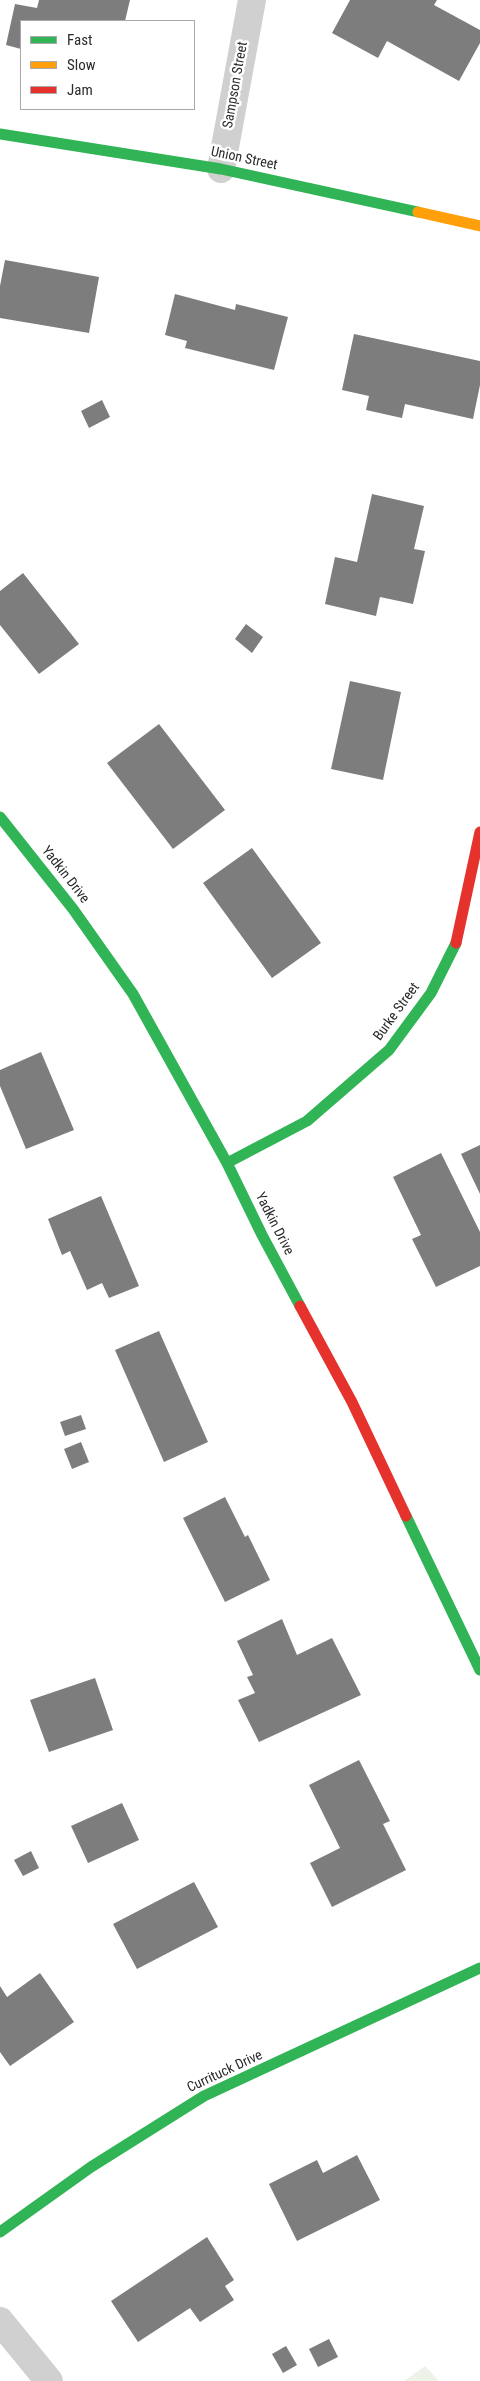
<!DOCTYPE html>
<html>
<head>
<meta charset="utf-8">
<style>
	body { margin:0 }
	#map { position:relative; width:480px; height:2381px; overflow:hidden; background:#fff; font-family:"Roboto Condensed",sans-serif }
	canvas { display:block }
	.legend { position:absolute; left:20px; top:20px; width:175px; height:90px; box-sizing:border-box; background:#fff; border:1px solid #aaa; margin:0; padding:6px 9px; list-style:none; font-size:15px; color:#2b2b2b }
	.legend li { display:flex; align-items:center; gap:10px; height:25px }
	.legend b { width:25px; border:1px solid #aaa }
</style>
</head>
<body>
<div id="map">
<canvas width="480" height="2381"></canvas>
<ul class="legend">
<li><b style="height:6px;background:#30b455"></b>Fast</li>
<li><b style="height:6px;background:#ff9f0a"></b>Slow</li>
<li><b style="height:6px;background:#e5322d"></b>Jam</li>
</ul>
</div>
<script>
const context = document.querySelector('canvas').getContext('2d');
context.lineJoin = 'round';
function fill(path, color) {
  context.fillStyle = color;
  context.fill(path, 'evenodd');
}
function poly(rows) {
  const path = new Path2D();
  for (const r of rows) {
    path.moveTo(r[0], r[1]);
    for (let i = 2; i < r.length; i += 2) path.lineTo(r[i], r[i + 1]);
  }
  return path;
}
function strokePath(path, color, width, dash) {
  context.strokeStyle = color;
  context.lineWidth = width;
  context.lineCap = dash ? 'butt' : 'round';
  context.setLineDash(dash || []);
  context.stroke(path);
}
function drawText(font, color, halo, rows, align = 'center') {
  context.font = font + ' "Roboto Condensed",sans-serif';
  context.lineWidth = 5;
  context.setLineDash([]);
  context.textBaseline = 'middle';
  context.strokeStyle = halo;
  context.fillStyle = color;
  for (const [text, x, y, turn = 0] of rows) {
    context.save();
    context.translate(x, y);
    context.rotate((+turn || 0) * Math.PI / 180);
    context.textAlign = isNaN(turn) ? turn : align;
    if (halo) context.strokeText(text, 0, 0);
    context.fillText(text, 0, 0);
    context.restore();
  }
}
fill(poly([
	[425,2366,439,2381,404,2381]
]), '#eef3ea');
fill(poly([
	[39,0,130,0,125,21,21,21,21,49,6,45,15,4,37,8],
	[350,0,437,0,434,5,480,30,480,43,459,81,387,41,378,58,332,33],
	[5,260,99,277,89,333,0,318,0,286],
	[175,294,235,310,236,304,288,317,274,370,185,348,187,341,165,335],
	[354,334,480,361,480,385,473,419,405,404,402,418,366,410,369,396,342,390],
	[102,400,110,417,89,428,81,411],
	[372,494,424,506,414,549,425,551,413,604,380,597,376,616,325,604,335,557,357,562],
	[23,573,79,644,39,674,0,625,0,591],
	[246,624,263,637,252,653,235,639],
	[350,681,401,692,383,780,331,769],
	[159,724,225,810,173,849,107,763],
	[252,848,321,943,272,978,203,883],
	[41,1052,74,1130,26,1149,0,1086,0,1070],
	[480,1145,480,1194,461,1154],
	[441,1153,480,1232,480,1266,436,1287,412,1239,421,1235,393,1177],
	[101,1196,139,1286,109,1298,102,1283,87,1290,70,1251,62,1255,48,1219],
	[159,1331,208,1442,164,1462,115,1350],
	[81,1415,86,1429,65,1436,60,1422],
	[81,1442,89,1462,72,1469,64,1449],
	[225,1497,245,1537,248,1535,270,1580,225,1602,183,1518],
	[282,1619,297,1655,332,1638,361,1695,259,1742,238,1700,255,1693,247,1677,253,1675,237,1641],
	[95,1678,113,1730,49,1752,30,1700],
	[359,1760,390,1821,383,1824,406,1870,332,1907,310,1863,340,1848,309,1785],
	[122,1803,139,1840,88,1863,71,1826],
	[31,1851,39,1868,23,1876,14,1860],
	[194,1882,218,1927,137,1969,113,1924],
	[40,1973,74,2022,10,2066,0,2052,0,1986,7,1997],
	[357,2155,380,2200,297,2241,269,2184,317,2160,323,2173],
	[207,2237,234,2280,225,2286,234,2300,200,2322,190,2308,138,2342,111,2301],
	[329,2339,338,2357,318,2367,309,2349],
	[286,2346,297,2365,283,2373,272,2354]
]), '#7d7d7d');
strokePath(poly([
	[221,169,252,0],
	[0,2321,49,2381]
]), '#d0d0d0', 28);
strokePath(poly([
	[0,134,221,169,418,212],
	[0,817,73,909,133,994,227,1163,262,1235,300,1306],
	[227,1163,307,1121,389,1050,431,993,456,943],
	[406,1516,480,1670],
	[0,2232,91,2167,204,2096,480,1968]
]), '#30b455', 11);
strokePath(poly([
	[418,212,480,226]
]), '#ff9f0a', 11);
strokePath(poly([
	[456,943,480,832],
	[300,1306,352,1402,406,1516]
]), '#e5322d', 11);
drawText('14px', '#2b2b2b', '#fff', [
	["Sampson Street",236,85,-80],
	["Union Street",244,159,12],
	["Yadkin Drive",65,875,52],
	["Burke Street",397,1012,-54],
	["Yadkin Drive",274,1224,63],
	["Currituck Drive",225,2072,-25]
]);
</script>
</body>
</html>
